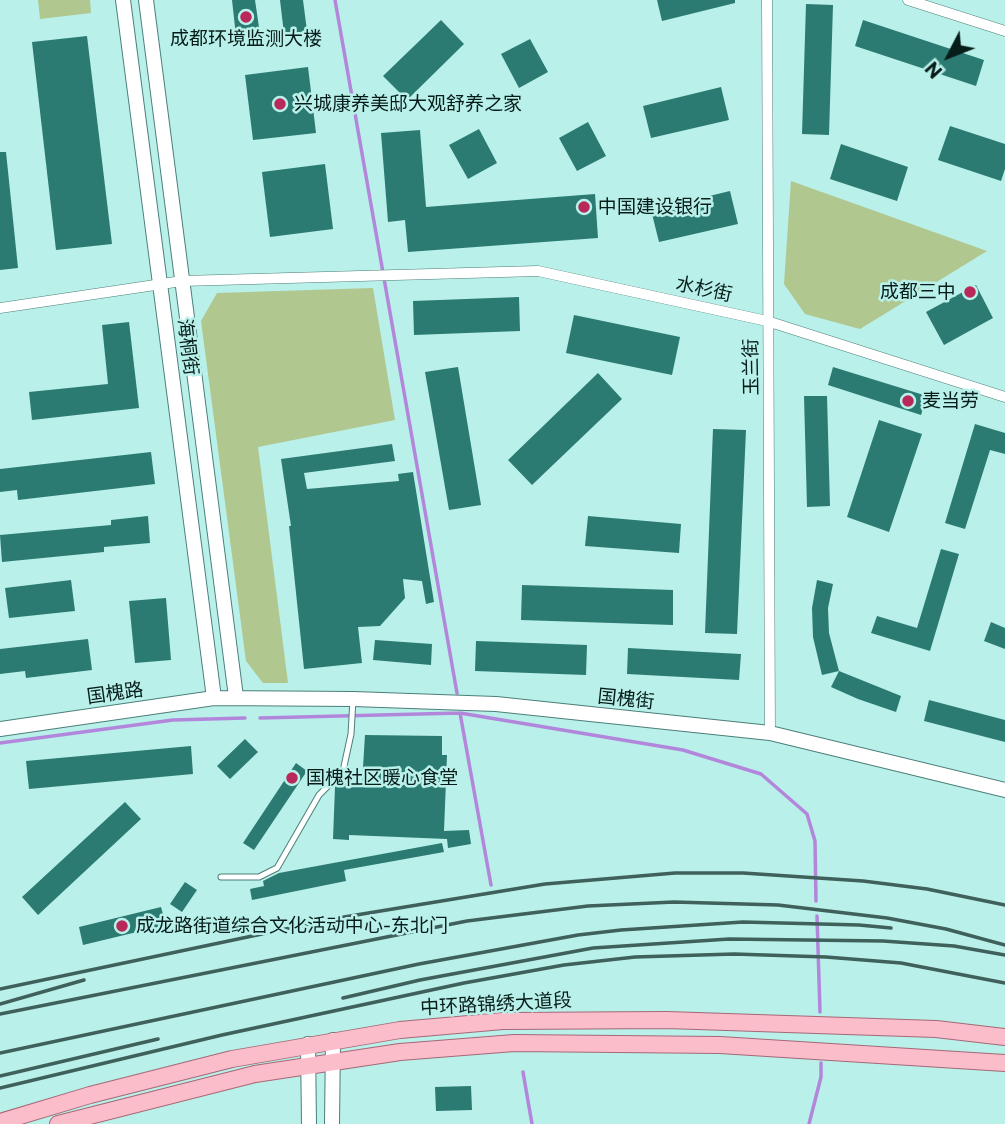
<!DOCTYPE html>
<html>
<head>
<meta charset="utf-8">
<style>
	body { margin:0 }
	#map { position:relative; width:1005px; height:1124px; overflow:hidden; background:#b9f0e9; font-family:Commissioner,sans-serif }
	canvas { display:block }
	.north { position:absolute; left:914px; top:21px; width:70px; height:70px; -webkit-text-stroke:5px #b9f0e9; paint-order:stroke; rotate:228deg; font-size:19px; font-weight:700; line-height:28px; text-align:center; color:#071d1a }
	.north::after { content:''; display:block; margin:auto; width:24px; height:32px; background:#071d1a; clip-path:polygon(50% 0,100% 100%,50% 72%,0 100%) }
</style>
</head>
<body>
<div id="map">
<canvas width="1005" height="1124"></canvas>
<div class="north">N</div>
</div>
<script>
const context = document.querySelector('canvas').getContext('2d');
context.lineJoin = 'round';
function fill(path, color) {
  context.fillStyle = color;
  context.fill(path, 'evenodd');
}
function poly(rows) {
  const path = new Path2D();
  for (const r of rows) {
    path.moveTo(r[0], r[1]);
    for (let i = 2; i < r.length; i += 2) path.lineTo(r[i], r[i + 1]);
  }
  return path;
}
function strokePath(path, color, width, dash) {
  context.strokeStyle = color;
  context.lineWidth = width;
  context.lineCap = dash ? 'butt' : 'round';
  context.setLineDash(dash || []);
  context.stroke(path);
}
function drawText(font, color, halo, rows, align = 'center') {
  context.font = font + ' Commissioner,"Noto Sans SC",sans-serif';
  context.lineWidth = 5;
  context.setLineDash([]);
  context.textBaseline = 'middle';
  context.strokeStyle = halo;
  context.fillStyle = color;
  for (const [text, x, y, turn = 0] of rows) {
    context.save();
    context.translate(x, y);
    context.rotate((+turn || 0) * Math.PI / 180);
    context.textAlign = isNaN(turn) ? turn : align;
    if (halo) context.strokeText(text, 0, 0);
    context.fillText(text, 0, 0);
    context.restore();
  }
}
fill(poly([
	[38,0,90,0,91,13,40,19],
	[791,181,987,251,860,329,805,314,784,284],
	[373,288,395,420,258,447,288,683,263,683,246,661,201,321,217,293]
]), '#b0c78f');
strokePath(poly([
	[335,0,457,693],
	[460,713,491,885],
	[260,718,460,713,683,750,761,774,807,814,815,841,816,901],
	[0,743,173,720,245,718],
	[817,916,820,1012],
	[523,1072,532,1124],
	[809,1124,821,1077,821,1063]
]), '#b287db', 3.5);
fill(poly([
	[232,0,255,0,260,34,236,36],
	[280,0,303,0,307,31,284,34],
	[657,0,735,0,735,3,662,21],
	[806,4,833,5,829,135,802,134],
	[441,20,464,44,407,100,383,76],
	[863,20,984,60,976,86,855,46],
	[87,36,112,244,56,250,32,42],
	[530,39,548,72,519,88,501,54],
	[308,67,316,133,253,140,245,75],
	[721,87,729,120,651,138,643,106],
	[588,122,606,156,577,171,559,138],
	[950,126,1005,144,1005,169,1001,181,938,160],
	[479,129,497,163,468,179,449,145],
	[420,130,426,207,595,194,598,238,408,252,405,220,388,222,381,133],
	[841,144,908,167,897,201,830,179],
	[0,152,6,152,18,268,0,270],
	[325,164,333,229,270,237,262,172],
	[730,191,738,224,659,242,651,210],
	[976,285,993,318,944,345,926,312],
	[519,297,520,331,414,335,413,301],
	[574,315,680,337,672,375,566,353],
	[129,322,139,408,32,420,29,392,108,384,102,325],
	[458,367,481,505,449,510,425,372],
	[833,367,927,396,921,415,828,385],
	[598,373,622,399,532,485,508,460],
	[804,396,827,396,830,506,807,507],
	[879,420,922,434,889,532,847,517],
	[975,424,1005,433,1005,454,990,450,965,529,945,523],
	[713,429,746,430,737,634,705,633],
	[392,444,395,461,304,473,307,489,399,481,398,474,413,472,434,602,426,604,422,581,403,579,405,598,380,626,358,627,362,663,304,669,289,526,291,526,281,459],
	[151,452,155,484,18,500,17,490,0,492,0,469],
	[148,516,150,543,104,547,104,552,2,562,0,535,111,525,111,520],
	[588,516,681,524,679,553,585,546],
	[941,549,959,554,930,651,871,633,877,616,917,628],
	[71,580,75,611,9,618,5,588],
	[817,580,833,584,828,608,829,633,839,671,822,675,813,637,812,608],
	[522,585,673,590,673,625,521,620],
	[166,598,171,660,135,663,129,601],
	[991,622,1005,628,1005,649,984,641],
	[88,639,92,670,26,678,25,671,0,674,0,649],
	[375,640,432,644,431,665,373,660],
	[476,641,587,645,586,675,475,671],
	[628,648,741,654,739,680,627,674],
	[839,671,901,696,896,712,858,699,831,687],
	[929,700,1005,720,1005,742,924,721],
	[365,735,442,736,442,755,447,755,444,831,469,830,471,844,448,848,447,839,349,835,349,840,333,839,335,787,339,782,362,783],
	[245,739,258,752,230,779,217,766],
	[191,746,193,774,29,789,26,761],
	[296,763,307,771,254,850,243,843],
	[125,802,141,819,38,915,22,897],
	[442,843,444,852,344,870,346,881,252,900,250,889,264,886,263,881,279,873],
	[185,882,197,890,182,912,170,904],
	[161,907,166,925,83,945,79,927],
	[471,1086,472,1110,436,1111,435,1087]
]), '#2b7b73');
const lane = poly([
	[221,877,259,877,277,868,319,795,343,771,351,734,353,699]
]);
const street = poly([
	[767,0,770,733],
	[908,0,1005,31],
	[0,308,182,281,538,271,767,321,1005,397]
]);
const secondary = poly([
	[123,0,214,698],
	[146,0,236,697],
	[0,729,214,698,353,699,496,704,770,733,1005,790],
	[308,1044,309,1124],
	[332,1124,333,1040]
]);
const primary = poly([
	[0,1122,90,1095,232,1059,400,1030,503,1021,667,1020,936,1029,1005,1037],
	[58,1124,255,1074,400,1052,514,1043,720,1045,1005,1063]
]);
strokePath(lane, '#4c7f79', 7);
strokePath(street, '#4c7f79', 11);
strokePath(secondary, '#4c7f79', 16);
strokePath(primary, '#a56876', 18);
strokePath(lane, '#fff', 5);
strokePath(street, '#fff', 10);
strokePath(secondary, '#fff', 14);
strokePath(primary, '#fcbdcb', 16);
strokePath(poly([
	[0,989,338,918,545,884,675,873,743,873,863,881,927,889,1005,905],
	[343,998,420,980,593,948,729,939,883,941,954,946,1005,955],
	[0,1004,84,980],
	[0,1014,467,921,588,906,674,902,778,905,887,918,946,929,1005,945],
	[0,1053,419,964,578,935,621,930,743,922,859,925,891,928],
	[0,1076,158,1039],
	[0,1088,222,1035,464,983,564,965,635,957,734,954,826,957,901,963,1005,983]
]), '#3f605b', 3.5);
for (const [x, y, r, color] of [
	[246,17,7,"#b82959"],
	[280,104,7,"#b82959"],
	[584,207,7,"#b82959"],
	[970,292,7,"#b82959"],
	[908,401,7,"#b82959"],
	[292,778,7,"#b82959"],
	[122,926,7,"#b82959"]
]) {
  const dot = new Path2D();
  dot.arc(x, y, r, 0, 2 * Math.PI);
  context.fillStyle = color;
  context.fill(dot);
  strokePath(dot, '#b9f0e9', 2.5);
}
drawText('19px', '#071d1a', '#b9f0e9', [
	["成都环境监测大楼",246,39,"center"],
	["兴城康养美邸大观舒养之家",294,104],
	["中国建设银行",598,207],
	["成都三中",956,292,"right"],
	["麦当劳",922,401],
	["国槐社区暖心食堂",306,778],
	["成龙路街道综合文化活动中心-东北门",136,926]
], 'left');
drawText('19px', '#071d1a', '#b9f0e9', [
	["水杉街",704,289,12],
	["海桐街",188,347,83],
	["玉兰街",751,367,-91],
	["国槐路",115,693,-8],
	["国槐街",626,699,6],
	["中环路锦绣大道段",496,1004,-3]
]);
</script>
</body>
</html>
